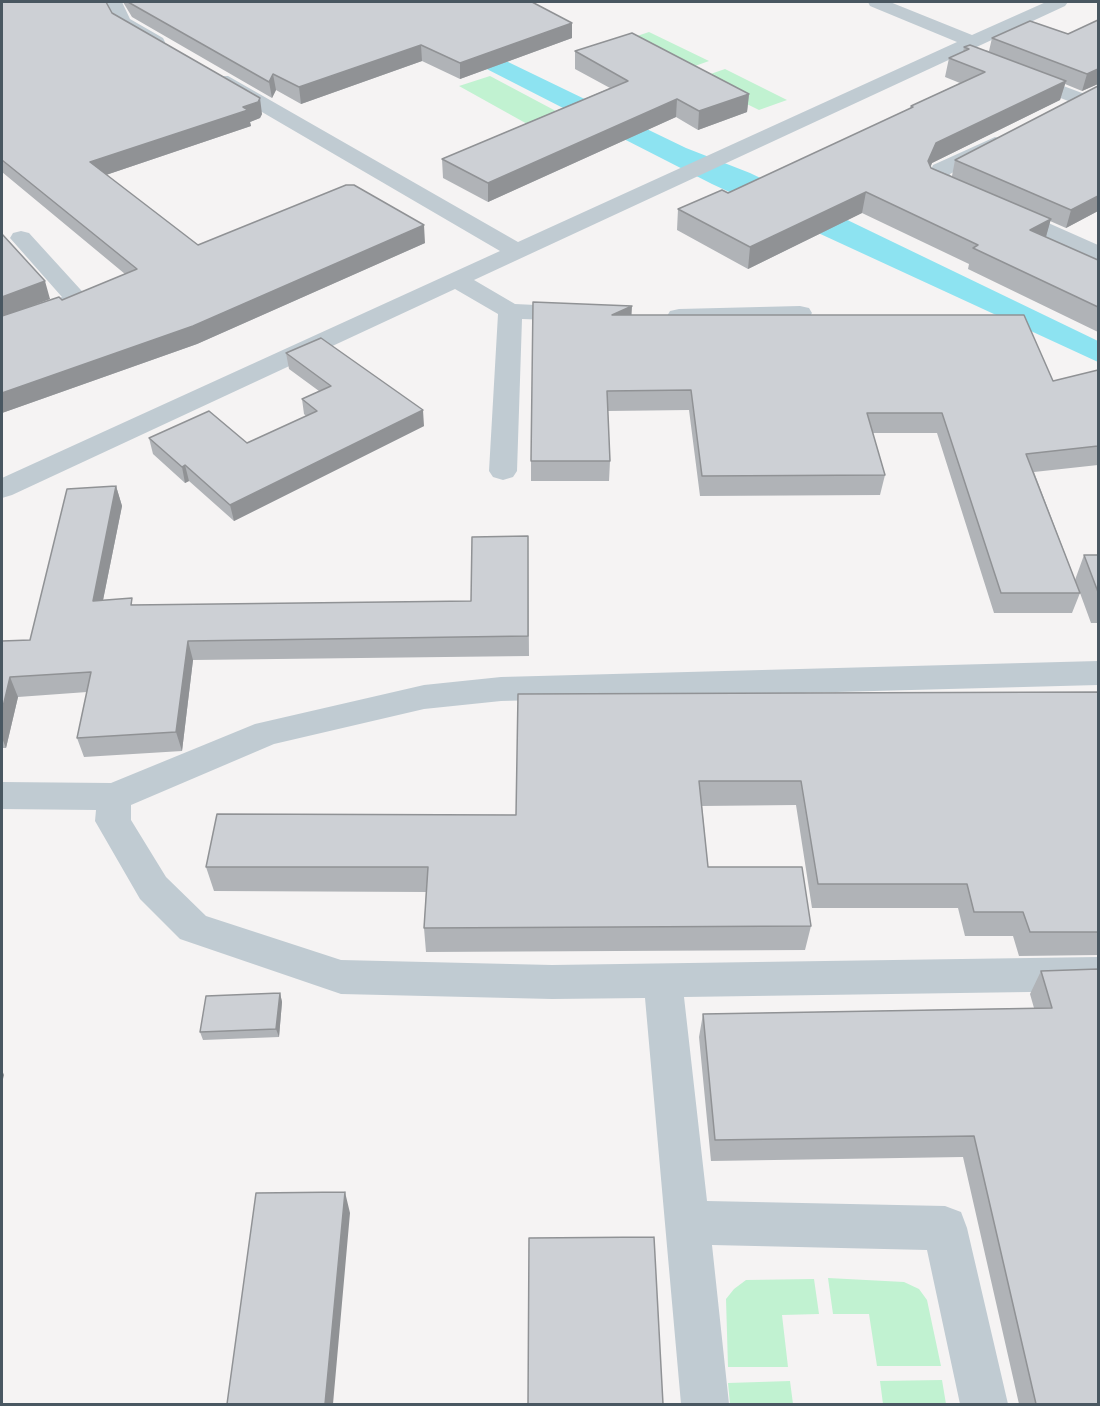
<!DOCTYPE html>
<html>
<head>
<meta charset="utf-8">
<style>
	body { margin:0 }
	#map { position:relative; width:1100px; height:1406px; overflow:hidden; background:#f5f3f3; font-family:Commissioner,sans-serif }
	canvas { display:block }
	.frame { position:absolute; inset:0; border:3px solid #495761; pointer-events:none }
</style>
</head>
<body>
<div id="map">
<canvas width="1100" height="1406"></canvas>
<div class="frame"></div>
</div>
<script>
const context = document.querySelector('canvas').getContext('2d');
context.lineJoin = 'round';
function fill(path, color) {
  context.fillStyle = color;
  context.fill(path, 'evenodd');
}
function poly(rows) {
  const path = new Path2D();
  for (const r of rows) {
    path.moveTo(r[0], r[1]);
    for (let i = 2; i < r.length; i += 2) path.lineTo(r[i], r[i + 1]);
  }
  return path;
}
function strokePath(path, color, width, dash) {
  context.strokeStyle = color;
  context.lineWidth = width;
  context.lineCap = dash ? 'butt' : 'round';
  context.setLineDash(dash || []);
  context.stroke(path);
}
fill(poly([
	[649,32,709,61,681,71,622,41],
	[725,69,787,100,759,110,696,79],
	[490,76,569,118,538,130,459,86],
	[828,1278,904,1282,919,1289,927,1300,941,1366,877,1366,869,1314,833,1314],
	[814,1279,819,1314,782,1315,788,1367,728,1367,726,1299,734,1289,746,1280],
	[942,1380,946,1404,883,1404,880,1381],
	[790,1381,793,1404,730,1404,728,1383]
]), '#c1f2d1');
fill(poly([
	[384,2,686,148,750,173,1098,341,1098,362,712,184,473,62]
]), '#8de3f1');
fill(poly([
	[106,2,122,2,130,19,163,38,165,42,163,46,149,46,116,26,106,2],
	[868,2,890,2,972,35,1046,2,1068,2,1065,6,474,280,515,304,577,307,586,309,589,314,586,319,577,321,522,319,517,471,513,477,503,480,493,477,489,471,498,314,455,289,12,495,2,498,2,478,500,251,214,84,211,80,214,76,228,76,518,242,957,42,870,6,868,2],
	[1021,70,1090,96,1093,100,1090,104,1083,106,1076,104,1014,80,1011,76,1014,72,1021,70],
	[995,137,1002,139,1005,143,1002,147,950,174,949,179,1098,245,1098,260,929,187,926,182,933,165,995,137],
	[21,231,29,233,90,300,87,305,2,334,2,319,62,297,10,238,13,233,21,231],
	[800,306,809,308,812,313,809,318,679,323,670,321,667,316,670,311,679,309,800,306],
	[1098,661,1098,685,501,701,424,709,274,744,131,805,131,820,166,877,206,916,341,960,552,965,1098,957,1098,991,684,997,707,1201,945,1206,961,1212,967,1228,1008,1404,960,1404,927,1250,712,1245,729,1404,681,1404,645,998,552,999,341,994,180,939,140,899,95,821,96,810,2,809,2,782,111,783,255,724,424,685,501,677,1098,661]
]), '#c0cbd2');
fill(poly([
	[2,2,112,13,262,114,260,118,250,122,251,126,106,175,198,245,425,243,197,344,2,413,2,234,50,299,20,310,62,300,125,274,2,172],
	[123,2,532,2,572,38,460,79,422,61,301,104,276,90,272,98,132,17],
	[1030,21,1098,84,1082,91,1065,84,1060,100,932,163,931,166,931,168,952,176,955,160,1098,211,1066,228,1050,221,1046,237,1098,260,1098,332,968,269,969,264,862,213,748,269,677,230,678,209,728,193,910,109,911,106,960,83,945,77,949,58,963,52,964,47,989,51,992,38],
	[575,51,749,94,747,112,698,130,676,117,488,202,443,178,442,159,610,88,575,69],
	[632,315,1053,381,1098,370,1098,465,1034,472,1075,580,1084,555,1098,555,1098,623,1091,623,1080,593,1072,613,994,613,937,433,873,433,885,475,880,495,700,496,689,410,608,411,610,461,609,481,531,481,531,461],
	[286,353,424,426,234,521,189,481,185,483,153,454,149,438,247,443,306,416,304,414,302,399,319,391,289,369],
	[116,486,122,506,103,600,134,605,471,601,528,536,529,656,193,660,182,751,84,757,77,738,87,692,18,697,6,748,2,748,2,641,30,640],
	[1098,692,1098,955,1019,956,1013,936,965,936,958,908,812,908,796,805,702,806,708,867,811,926,805,950,426,952,424,928,426,892,214,891,206,867,516,815],
	[1098,969,1098,1404,1019,1404,963,1157,711,1161,699,1037,703,1014,1034,1008,1030,994,1041,971],
	[280,993,282,1002,279,1037,203,1040,200,1032]
]), '#b0b3b7');
fill(poly([
	[572,23,572,38,460,79,460,63],
	[421,45,422,61,301,104,299,87],
	[1098,69,1098,84,1082,91,1087,74],
	[273,74,276,90,272,98,269,82],
	[1066,81,1060,100,932,163,924,181,928,161,936,143],
	[749,94,747,112,698,130,699,111],
	[260,98,262,114,260,118,250,122,251,126,94,179,90,162,243,107],
	[677,99,676,117,488,202,488,183],
	[866,192,862,213,748,269,750,247],
	[1098,196,1098,211,1066,228,1071,210],
	[1051,219,1045,240,1030,230],
	[424,225,425,243,197,344,2,413,2,393],
	[45,281,50,299,2,317,2,297],
	[632,306,631,325,612,315],
	[423,410,424,426,234,521,230,505],
	[185,465,189,481,185,483,182,467],
	[116,486,122,506,99,620,93,601],
	[188,641,193,660,182,751,176,732],
	[10,677,18,697,6,748,2,738,2,711],
	[280,993,282,1002,279,1037,276,1029],
	[2,1070,4,1075,2,1083],
	[345,1192,350,1213,333,1404,325,1404]
]), '#909295');
const building = poly([
	[2,2,106,2,112,13,260,98,258,102,243,107,248,110,90,162,198,245,346,185,354,185,424,225,193,326,2,393,2,316,59,297,62,300,137,269,2,160,2,2],
	[128,2,532,2,572,23,460,63,421,45,299,87,273,74,269,82,128,2],
	[1098,20,1098,69,1087,74,992,38,1030,21,1068,34,1098,20],
	[632,33,749,94,699,111,677,99,488,183,442,159,628,81,575,51,632,33],
	[970,45,1066,81,936,143,928,161,931,168,1051,219,1030,230,1098,260,1098,307,973,248,978,245,866,192,750,247,678,209,722,190,728,193,913,107,911,106,985,72,949,58,969,49,964,47,970,45],
	[1098,86,1098,196,1071,210,955,160,1098,86],
	[2,234,45,281,2,297,2,234],
	[533,302,632,306,612,315,1024,315,1053,381,1098,370,1098,446,1026,454,1080,593,1001,593,942,413,867,413,885,475,702,476,691,390,607,391,610,461,531,461,533,302],
	[321,338,423,410,230,505,185,465,182,467,149,438,209,411,247,443,317,411,302,399,331,386,286,353,321,338],
	[116,486,93,601,132,598,131,605,471,601,472,537,528,536,528,636,188,641,176,732,77,738,91,672,10,677,2,711,2,641,30,640,67,489,116,486],
	[1084,555,1098,555,1098,592,1084,555],
	[1098,692,1098,932,1030,932,1023,912,974,912,967,884,818,884,801,781,699,781,708,867,802,867,811,926,424,928,428,867,206,867,217,814,516,815,518,694,1098,692],
	[1098,969,1098,1404,1036,1404,974,1136,715,1140,703,1014,1052,1008,1041,971,1098,969],
	[280,993,276,1029,200,1032,206,996,280,993],
	[345,1192,325,1404,227,1404,256,1193,345,1192],
	[654,1237,663,1404,528,1404,529,1238,654,1237]
]);
fill(building, '#cdd0d5');
strokePath(building, '#909295', 1.5);
</script>
</body>
</html>
